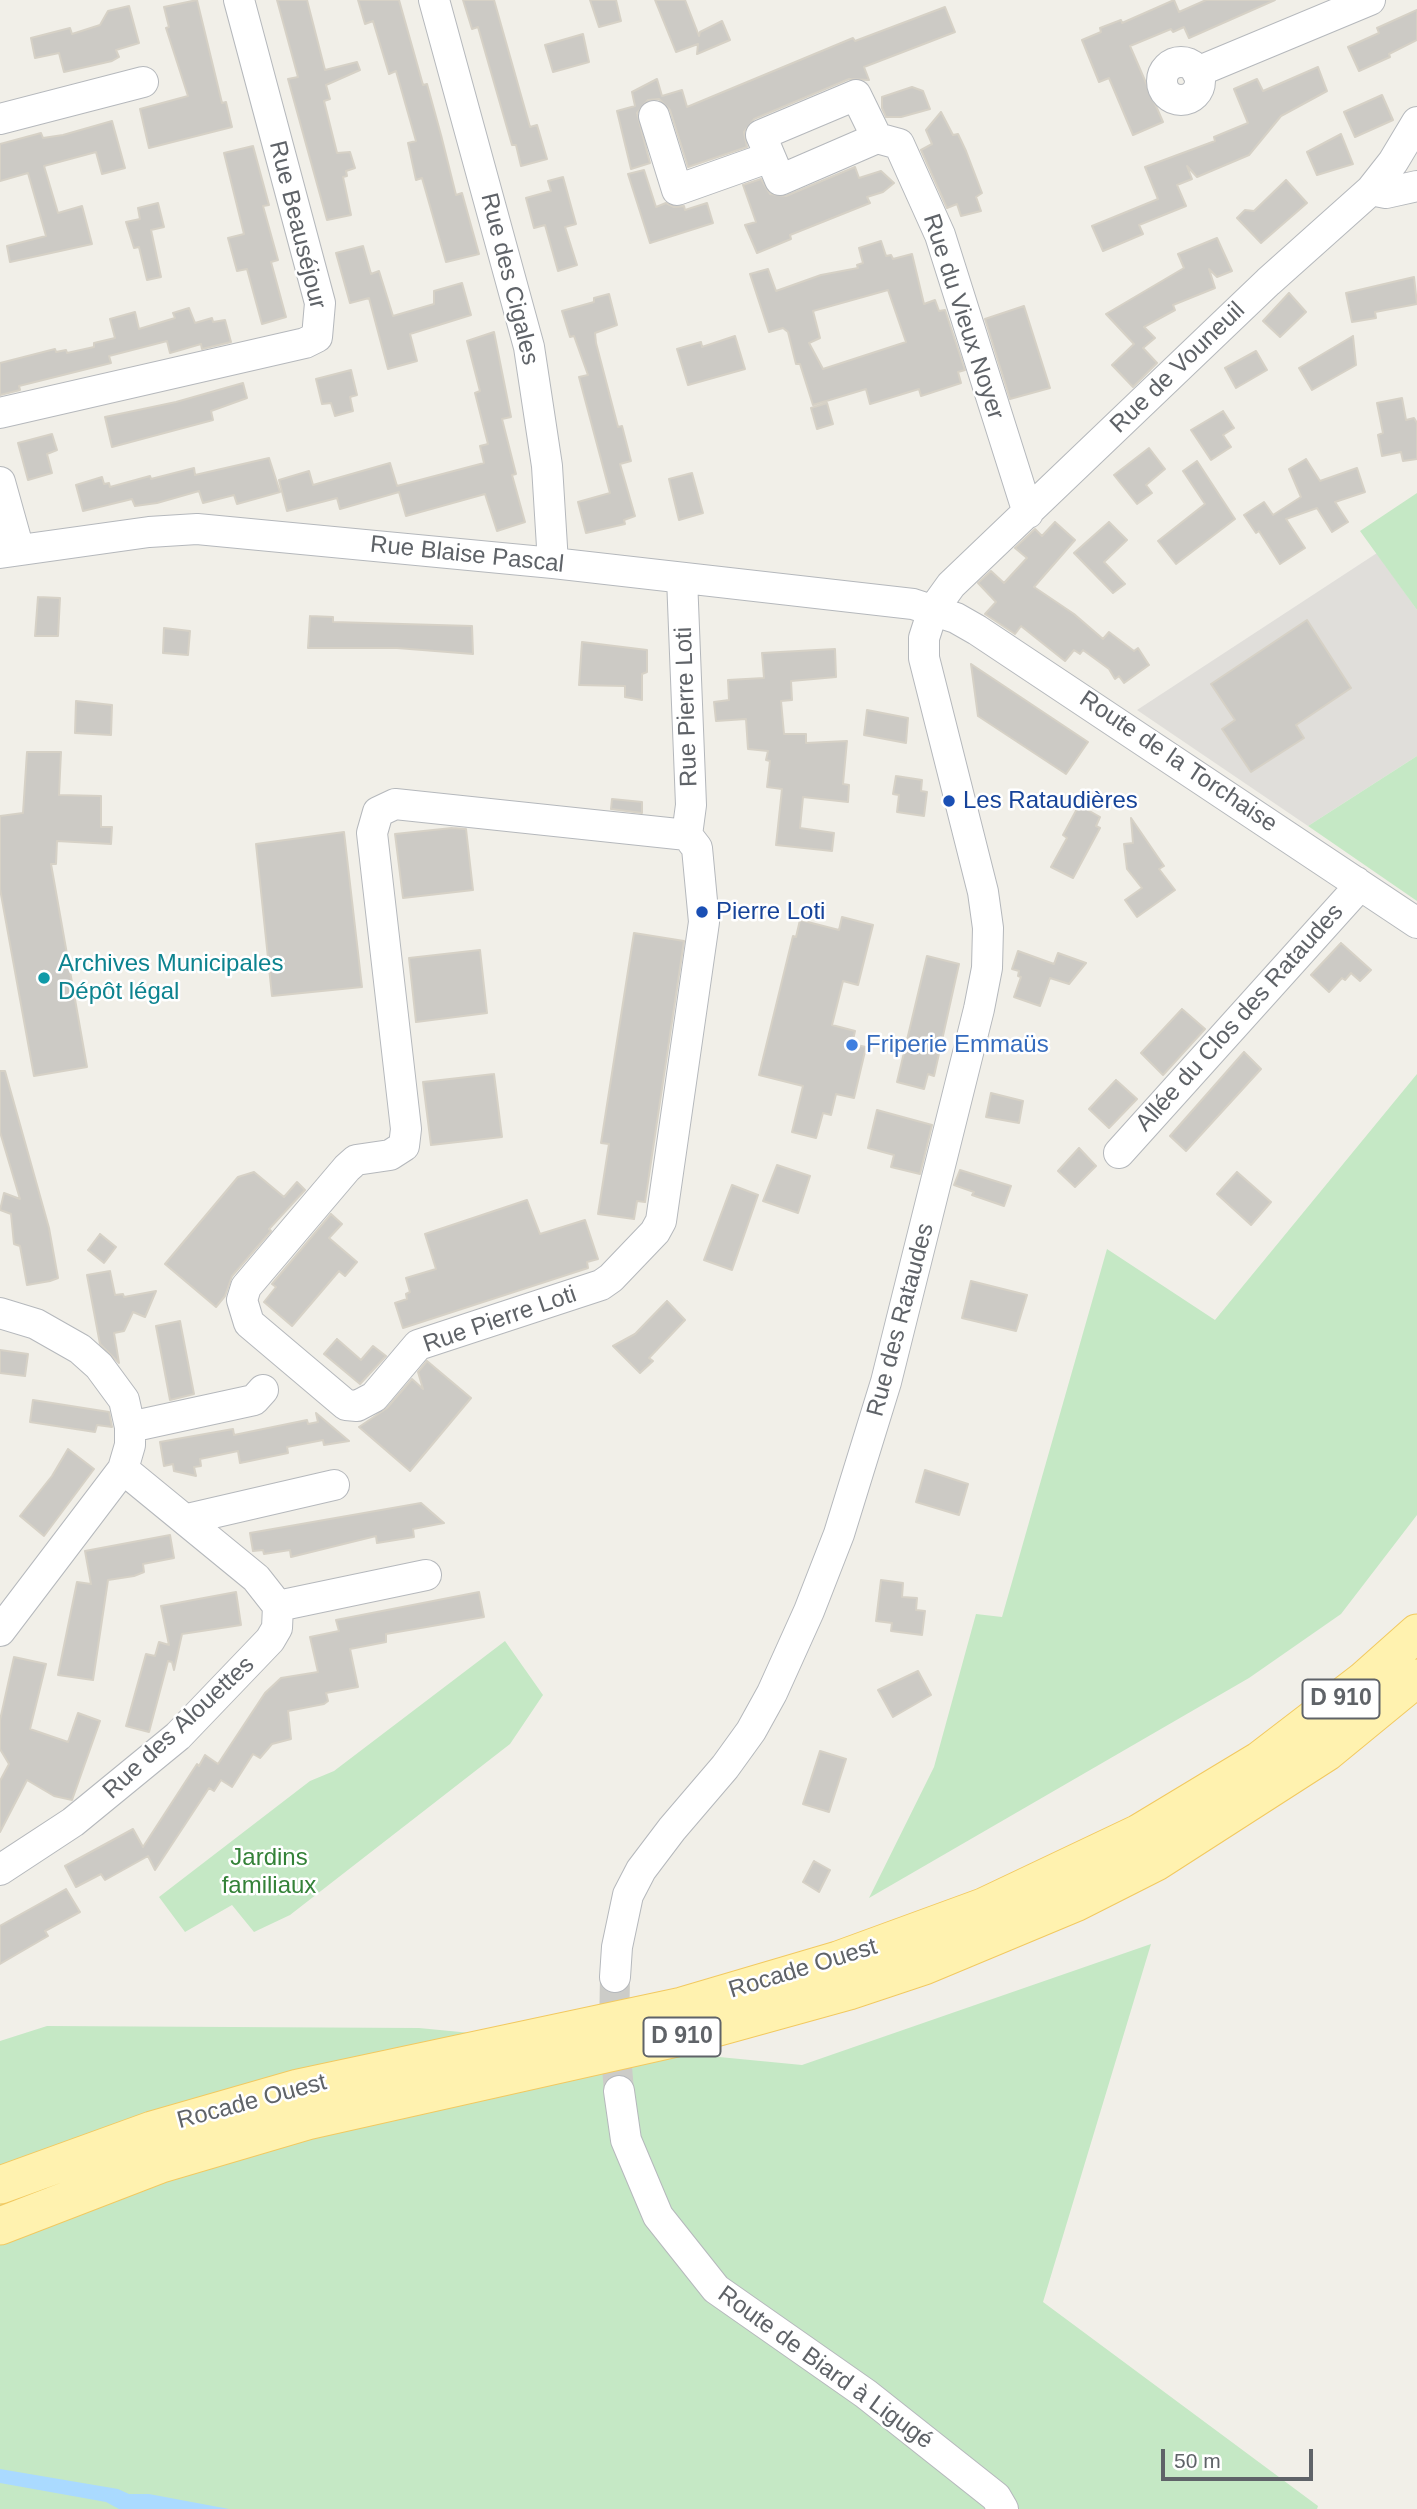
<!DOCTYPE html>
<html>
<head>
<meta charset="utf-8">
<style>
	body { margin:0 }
	#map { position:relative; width:1417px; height:2509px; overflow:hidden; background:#f1efe8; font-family:Helvetica,sans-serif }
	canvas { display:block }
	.scale { position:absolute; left:1161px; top:2449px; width:152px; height:32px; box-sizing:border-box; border:4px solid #5f6368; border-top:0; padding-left:9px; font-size:21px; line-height:24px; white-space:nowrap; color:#5f6368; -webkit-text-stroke:5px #fff; paint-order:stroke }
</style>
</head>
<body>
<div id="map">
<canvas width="1417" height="2509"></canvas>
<div class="scale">50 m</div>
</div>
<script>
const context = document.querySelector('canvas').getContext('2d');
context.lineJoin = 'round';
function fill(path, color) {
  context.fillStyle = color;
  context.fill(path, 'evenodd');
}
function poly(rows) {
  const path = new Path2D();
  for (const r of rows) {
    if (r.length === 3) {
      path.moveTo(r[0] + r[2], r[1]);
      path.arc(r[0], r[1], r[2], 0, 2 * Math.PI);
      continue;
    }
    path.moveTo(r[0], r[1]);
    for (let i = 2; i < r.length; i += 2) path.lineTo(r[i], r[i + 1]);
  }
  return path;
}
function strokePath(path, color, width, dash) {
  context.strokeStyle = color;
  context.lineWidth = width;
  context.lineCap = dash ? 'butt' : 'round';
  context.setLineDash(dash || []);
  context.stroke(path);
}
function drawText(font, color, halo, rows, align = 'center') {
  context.font = font + ' Helvetica,sans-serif';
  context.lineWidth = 5;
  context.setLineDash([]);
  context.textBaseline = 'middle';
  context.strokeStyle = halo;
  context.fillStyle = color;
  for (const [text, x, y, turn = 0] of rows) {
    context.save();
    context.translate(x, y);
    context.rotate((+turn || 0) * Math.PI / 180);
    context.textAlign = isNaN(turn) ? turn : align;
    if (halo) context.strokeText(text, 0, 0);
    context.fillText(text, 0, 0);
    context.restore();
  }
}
fill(poly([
	[1377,553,1417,610,1417,756,1308,826,1137,710]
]), '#e0deda');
fill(poly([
	[1417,493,1417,610,1360,531],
	[1417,756,1417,901,1308,826],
	[1417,1074,1417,1515,1341,1614,1249,1678,869,1898,934,1767,976,1614,1002,1617,1107,1249,1215,1320],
	[505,1641,543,1695,510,1744,290,1915,254,1932,232,1905,185,1932,159,1897,310,1781,334,1771],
	[1151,1944,1043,2302,1318,2506,1317,2509,0,2509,0,2041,47,2026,419,2028,802,2065]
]), '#c5e8c5');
fill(poly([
	[0,2469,118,2489,129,2494,149,2494,229,2509,119,2509,106,2502,0,2483]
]), '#aadaff');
const building = poly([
	[197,0,222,103,226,102,232,127,149,148,140,109,188,96,166,28,169,27,164,7,197,0],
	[277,0,307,0,325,70,357,62,360,70,326,85,330,99,324,101,337,153,350,152,355,168,346,171,347,176,343,177,351,215,327,220,288,79,298,77,277,0],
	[358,0,399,0,423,85,427,84,441,135,456,195,462,193,479,254,446,262,422,178,416,180,408,143,416,141,396,71,389,74,373,21,365,24,358,0],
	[463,0,494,0,530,127,537,125,547,159,521,166,516,145,512,145,478,27,472,29,463,0],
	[590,0,616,0,621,21,599,27,590,0],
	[655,0,685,0,699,36,700,32,722,21,730,40,697,54,698,44,676,52,655,0],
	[1174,0,1179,12,1206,0,1275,0,1189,38,1184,27,1173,32,1171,29,1130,46,1163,122,1133,135,1109,78,1099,82,1082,40,1101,32,1100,28,1121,20,1122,23,1174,0],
	[129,6,139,43,116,50,119,57,112,61,64,72,59,53,35,58,31,38,70,28,72,34,100,25,108,11,129,6],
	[945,7,955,32,864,67,869,80,849,79,754,119,744,132,747,147,688,167,670,110,659,99,648,100,637,113,650,163,631,169,617,111,635,106,632,92,657,79,662,96,682,90,687,107,853,38,855,41,945,7],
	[1417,10,1417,40,1389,54,1390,57,1359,71,1348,47,1379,33,1377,28,1417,10],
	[583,34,589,62,553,72,545,45,583,34],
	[1318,67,1327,91,1281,116,1249,155,1197,177,1187,166,1192,179,1177,185,1186,206,1139,225,1143,234,1103,251,1092,226,1158,199,1145,167,1215,141,1214,137,1248,123,1234,89,1257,79,1263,91,1318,67],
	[912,87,923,91,930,109,901,117,886,117,882,108,882,97,912,87],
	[1382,95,1393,120,1355,137,1344,112,1382,95],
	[941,112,953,135,958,134,966,151,982,193,976,197,981,211,961,216,957,204,947,208,921,150,932,144,926,130,941,112],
	[112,121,125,168,102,174,96,152,44,166,58,213,82,206,92,244,10,262,7,246,46,236,28,173,0,181,0,144,41,133,43,138,63,135,112,121],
	[1341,134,1353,164,1317,175,1307,152,1341,134],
	[253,146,269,205,263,206,278,260,271,262,286,317,262,324,247,269,237,271,228,238,244,234,224,153,253,146],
	[855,167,859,178,881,171,894,183,883,192,867,197,870,203,790,235,791,239,757,253,745,225,756,222,743,185,761,179,770,194,786,196,855,167],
	[644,170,656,207,666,203,674,207,684,206,685,210,707,203,713,223,650,243,628,174,644,170],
	[563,177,576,224,565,227,577,265,558,271,545,225,534,228,526,198,551,191,548,181,563,177],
	[1286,180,1307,203,1261,243,1237,218,1245,210,1254,211,1286,180],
	[158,203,164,227,151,230,161,277,147,280,139,247,134,248,126,222,140,219,138,208,158,203],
	[1217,238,1232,271,1217,277,1209,269,1215,288,1173,305,1175,310,1144,327,1155,338,1143,348,1157,363,1133,387,1112,365,1134,344,1106,314,1184,268,1178,254,1217,238],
	[881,241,886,256,891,255,893,259,912,254,924,304,935,300,939,311,945,310,965,370,958,372,961,383,921,396,919,389,870,404,866,389,813,405,800,364,796,364,788,332,783,328,769,332,750,274,768,269,776,291,821,275,858,268,857,265,863,263,859,248,881,241],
	[888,290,906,342,823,369,809,343,820,338,813,311,888,290],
	[363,246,371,274,379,271,393,316,434,304,434,291,462,283,471,315,410,334,417,361,388,369,369,298,350,303,336,253,363,246],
	[1414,277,1417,304,1375,312,1376,318,1352,322,1346,293,1414,277],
	[1289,293,1306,312,1280,337,1263,321,1289,293],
	[609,294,617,325,595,333,596,343,618,427,622,426,631,461,620,464,635,516,624,520,625,524,586,533,578,502,610,493,579,377,588,375,574,336,570,337,562,311,594,302,594,298,609,294],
	[1024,306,1050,388,1010,399,985,319,1024,306],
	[189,308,195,323,212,318,213,322,225,320,231,342,202,349,201,344,170,353,167,341,109,356,111,363,19,386,20,390,0,395,0,363,55,349,56,352,66,350,67,353,94,347,94,343,115,338,110,319,135,312,139,329,175,318,173,313,189,308],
	[494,332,511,417,502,419,516,474,512,475,525,522,497,531,485,494,406,516,399,492,340,509,337,498,287,511,279,480,309,471,313,485,390,463,397,486,484,463,480,446,488,444,475,393,480,391,467,341,494,332],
	[735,336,745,369,688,385,677,349,701,342,702,347,735,336],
	[1353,336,1356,365,1312,390,1299,368,1353,336],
	[1256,351,1267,370,1236,388,1225,368,1256,351],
	[351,370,357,395,350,397,353,411,335,416,331,403,322,404,316,379,351,370],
	[243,383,247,398,211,411,213,420,112,447,105,417,176,402,243,383],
	[1402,398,1406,420,1414,418,1417,423,1417,459,1403,461,1401,452,1382,456,1378,435,1383,433,1377,403,1402,398],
	[827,403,833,424,817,429,811,408,827,403],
	[1223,411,1234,428,1223,435,1231,447,1211,460,1191,430,1223,411],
	[52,434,57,450,47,454,52,473,28,480,18,443,52,434],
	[1149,448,1165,469,1146,485,1152,493,1137,504,1114,475,1149,448],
	[269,458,280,492,237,504,234,495,203,503,199,491,157,503,135,506,132,499,83,511,76,485,102,477,104,484,109,483,110,487,150,476,151,479,194,468,195,475,269,458],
	[1306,459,1320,481,1357,468,1365,492,1335,502,1348,522,1332,532,1317,508,1286,519,1305,548,1280,564,1259,531,1256,533,1244,515,1264,502,1273,515,1301,497,1289,469,1306,459],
	[1197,461,1235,519,1176,564,1158,541,1205,504,1183,471,1197,461],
	[692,473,703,513,679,520,669,479,692,473],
	[1055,522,1075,540,1034,587,1074,614,1103,639,1109,632,1134,651,1138,648,1149,665,1124,683,1119,676,1115,679,1109,669,1083,650,1080,654,1074,650,1065,661,1021,626,1015,634,985,614,996,602,978,583,991,571,1004,583,1027,558,1015,548,1035,529,1042,536,1055,522],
	[1109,522,1127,540,1104,562,1125,584,1113,593,1074,553,1109,522],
	[38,597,60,598,58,636,35,636,38,597],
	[310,616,333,617,333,622,472,626,473,654,397,648,308,648,310,616],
	[1307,620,1351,688,1296,725,1304,738,1251,772,1222,729,1235,720,1211,684,1307,620],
	[164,628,190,631,188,655,163,653,164,628],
	[582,642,647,650,647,672,642,674,642,700,625,697,625,686,579,685,582,642],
	[835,649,836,677,791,681,792,700,781,701,784,734,806,734,806,743,847,741,843,784,849,785,848,802,803,797,800,828,834,833,832,851,776,845,782,789,767,787,770,761,766,760,768,751,748,749,746,719,716,721,714,702,729,700,728,680,764,678,762,653,835,649],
	[971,664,1088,742,1066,774,978,716,971,664],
	[76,701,112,705,111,735,75,733,76,701],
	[867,710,908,718,906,743,864,735,867,710],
	[27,752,61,752,59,795,101,796,101,827,112,827,111,844,57,841,56,864,51,864,87,1067,34,1076,0,889,0,816,23,813,27,752],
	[896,776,922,780,921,791,927,792,924,816,897,812,899,795,893,794,896,776],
	[612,799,642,802,642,813,611,809,612,799],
	[1079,805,1100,817,1096,826,1100,828,1073,878,1051,867,1067,838,1063,835,1079,805],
	[1131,818,1164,866,1159,869,1175,890,1137,917,1125,900,1142,888,1127,869,1124,844,1133,843,1131,818],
	[452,828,466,829,473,890,403,898,395,834,452,828],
	[344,832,362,987,272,996,256,844,344,832],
	[842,917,873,925,858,985,843,981,832,1025,855,1031,852,1044,866,1047,854,1098,836,1094,831,1115,823,1113,816,1138,792,1132,803,1086,759,1075,793,936,796,937,800,920,839,930,842,917],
	[634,933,684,941,645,1202,637,1201,634,1219,598,1214,609,1144,601,1143,634,933],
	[1341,943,1371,970,1360,981,1351,973,1345,980,1342,978,1329,992,1311,975,1341,943],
	[480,950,487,1013,416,1022,409,958,480,950],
	[1018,951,1054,964,1058,953,1086,963,1069,984,1050,978,1040,1006,1014,997,1021,977,1018,976,1019,971,1012,969,1018,951],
	[927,956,959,964,934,1076,928,1074,924,1089,897,1082,927,956],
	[1182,1009,1205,1029,1163,1075,1141,1053,1182,1009],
	[1244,1052,1261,1069,1186,1151,1170,1136,1244,1052],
	[0,1071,5,1071,49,1228,58,1278,50,1281,27,1285,20,1246,14,1244,11,1214,0,1210,4,1193,20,1199,0,1132,0,1071],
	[494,1074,502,1137,431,1145,423,1082,494,1074],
	[1116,1080,1137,1099,1109,1128,1089,1109,1116,1080],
	[991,1093,1023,1101,1019,1123,986,1117,991,1093],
	[877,1110,932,1125,920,1174,891,1167,894,1155,868,1148,877,1110],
	[1079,1148,1096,1166,1075,1187,1058,1171,1079,1148],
	[777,1165,810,1176,798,1213,763,1201,777,1165],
	[960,1170,1011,1186,1004,1206,972,1195,974,1192,954,1185,960,1170],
	[254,1172,284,1197,297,1182,305,1190,269,1229,271,1231,232,1276,225,1296,216,1307,165,1264,238,1177,254,1172],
	[1237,1172,1271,1202,1251,1225,1217,1194,1237,1172],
	[732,1185,758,1195,732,1270,704,1260,732,1185],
	[527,1200,540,1234,585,1220,598,1259,587,1262,588,1268,403,1328,395,1303,407,1299,406,1294,410,1292,406,1278,436,1269,425,1234,527,1200],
	[331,1214,342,1224,329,1238,357,1262,345,1276,339,1271,292,1326,264,1302,276,1287,272,1284,331,1214],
	[100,1234,116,1247,104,1263,88,1250,100,1234],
	[110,1271,115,1295,123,1294,124,1297,156,1291,145,1317,133,1312,124,1331,114,1333,119,1363,100,1344,87,1275,110,1271],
	[971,1281,1027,1295,1016,1331,962,1318,971,1281],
	[667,1301,685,1320,649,1358,653,1361,640,1373,613,1346,635,1334,667,1301],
	[180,1321,194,1394,170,1400,156,1326,180,1321],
	[337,1339,361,1360,373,1346,386,1356,360,1384,324,1354,337,1339],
	[0,1350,28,1354,25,1376,0,1373,0,1350],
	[427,1361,471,1398,410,1471,359,1427,387,1408,412,1379,423,1389,418,1372,427,1361],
	[33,1400,109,1412,112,1427,97,1425,95,1432,30,1422,33,1400],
	[316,1413,349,1441,324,1445,323,1440,287,1447,288,1453,240,1463,238,1451,200,1459,201,1466,194,1467,196,1476,174,1471,173,1464,164,1466,160,1442,233,1429,234,1435,307,1420,308,1424,318,1422,316,1413],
	[68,1449,94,1469,44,1536,20,1516,52,1476,68,1449],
	[925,1470,968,1484,959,1515,916,1502,925,1470],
	[421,1503,444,1523,413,1529,414,1537,377,1543,376,1536,291,1557,290,1550,264,1554,263,1550,253,1551,250,1533,421,1503],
	[170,1535,174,1558,143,1564,144,1572,134,1576,108,1580,93,1680,58,1675,77,1582,91,1584,85,1551,170,1535],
	[881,1580,903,1583,902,1597,917,1598,916,1610,925,1611,922,1635,891,1631,892,1623,876,1621,881,1580],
	[236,1592,241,1625,182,1634,174,1670,172,1662,168,1661,149,1732,126,1726,146,1654,155,1656,159,1642,169,1645,161,1606,236,1592],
	[479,1592,484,1617,386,1634,386,1642,350,1649,358,1687,326,1693,328,1701,324,1704,288,1711,291,1739,272,1744,260,1758,253,1754,232,1787,221,1780,214,1791,209,1788,155,1870,148,1856,105,1880,101,1874,76,1887,65,1866,133,1829,143,1847,197,1764,199,1766,205,1755,218,1764,265,1693,281,1678,318,1672,310,1637,339,1631,336,1620,479,1592],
	[14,1657,46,1664,30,1729,68,1742,78,1713,100,1721,72,1800,54,1796,27,1780,0,1832,0,1781,9,1764,0,1749,0,1720,14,1657],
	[918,1671,931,1695,893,1717,878,1690,918,1671],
	[820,1751,846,1759,829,1812,803,1804,820,1751],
	[814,1861,830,1870,819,1892,803,1882,814,1861],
	[66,1889,80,1912,45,1931,48,1936,0,1964,0,1926,66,1889]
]);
fill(building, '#cccac5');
strokePath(building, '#d6d1c6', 2);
strokePath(poly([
	[615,1977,614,2032,619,2091]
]), '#ccccc8', 30, [30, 15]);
const minor = poly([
	[434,0,529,347,547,466,553,563],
	[1181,81,19],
	[1197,72,1370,0],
	[654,116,677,190,770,157],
	[0,119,143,82],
	[877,138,856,95,761,135,780,180,877,138,899,144,940,235,1028,513],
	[1371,190,1386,193,1417,186],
	[0,413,305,343,317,337,320,303,239,0],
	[0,482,19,550],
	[0,553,149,532,197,529,553,563,913,604,956,618,977,630,1417,923],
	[682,578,691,805,687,835,697,848,704,922,661,1221,655,1232,611,1278,601,1285,418,1345,374,1397,357,1406,346,1405,249,1323,242,1300,246,1287,347,1168,356,1160,390,1155,404,1146,406,1129,372,833,378,812,395,804,687,835],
	[1119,1153,1355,891,1356,882],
	[0,1313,36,1324,80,1349,99,1366,124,1400,130,1427,130,1445,123,1469,0,1631],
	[130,1427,254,1400,263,1390],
	[123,1469,256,1578,278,1606],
	[187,1519,334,1485],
	[0,1870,73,1822,178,1736,270,1640,277,1628,278,1606,426,1575],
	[615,1977,617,1947,628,1895,641,1870,672,1829,725,1767,751,1731,772,1693,809,1611,839,1534,886,1382,979,1009,987,968,988,928,983,892,924,658,924,638,933,610,951,585,1268,282,1371,190,1393,162,1417,122],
	[619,2091,626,2140,658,2216,716,2289,866,2394,996,2497,1003,2509]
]);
const major = poly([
	[0,2185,152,2130,298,2088,682,2006,838,1960,983,1907,1139,1833,1260,1760,1363,1681,1417,1633],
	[0,2226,161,2164,307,2121,690,2035,849,1991,924,1966,1075,1903,1156,1862,1327,1752,1417,1678]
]);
strokePath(minor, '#b5b8bc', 32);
strokePath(major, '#f2c960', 39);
strokePath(minor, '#fff', 30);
strokePath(major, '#fff2af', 37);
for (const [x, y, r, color] of [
	[949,801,7,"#1a4fb4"],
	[702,912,7,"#1a4fb4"],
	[44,978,7,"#0f9aa8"],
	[852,1045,7,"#3f7fe0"]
]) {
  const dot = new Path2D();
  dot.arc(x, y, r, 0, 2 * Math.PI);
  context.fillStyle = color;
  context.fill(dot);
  strokePath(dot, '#fff', 2.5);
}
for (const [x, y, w] of [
	[1341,1699,77],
	[682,2037,77]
]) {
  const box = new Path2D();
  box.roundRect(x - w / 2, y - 19.5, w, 39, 5);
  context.fillStyle = '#fff';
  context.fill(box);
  strokePath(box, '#5f6368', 2);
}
drawText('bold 23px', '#5f6368', null, [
	["D 910",1341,1699],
	["D 910",682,2037]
]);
drawText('24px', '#5f6368', '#fff', [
	["Rue Beauséjour",297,225,76],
	["Rue des Cigales",509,279,76],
	["Rue du Vieux Noyer",963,317,72],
	["Rue de Vouneuil",1178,368,-44],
	["Rue Blaise Pascal",467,555,6],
	["Rue Pierre Loti",687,707,-92],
	["Route de la Torchaise",1178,762,34],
	["Allée du Clos des Rataudes",1240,1018,-48],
	["Rue Pierre Loti",500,1320,-19],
	["Rue des Rataudes",901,1320,-75],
	["Rue des Alouettes",179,1728,-43],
	["Rocade Ouest",803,1969,-17],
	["Rocade Ouest",252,2102,-15],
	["Route de Biard à Ligugé",825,2368,36]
]);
drawText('24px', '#164399', '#fff', [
	["Les Rataudières",963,801],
	["Pierre Loti",716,912]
], 'left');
drawText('24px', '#0d838f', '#fff', [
	["Archives Municipales",58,964],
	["Dépôt légal",58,992]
], 'left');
drawText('24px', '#366cbe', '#fff', [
	["Friperie Emmaüs",866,1045]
], 'left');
drawText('24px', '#348238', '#fff', [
	["Jardins",269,1858],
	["familiaux",269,1886]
]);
</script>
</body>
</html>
